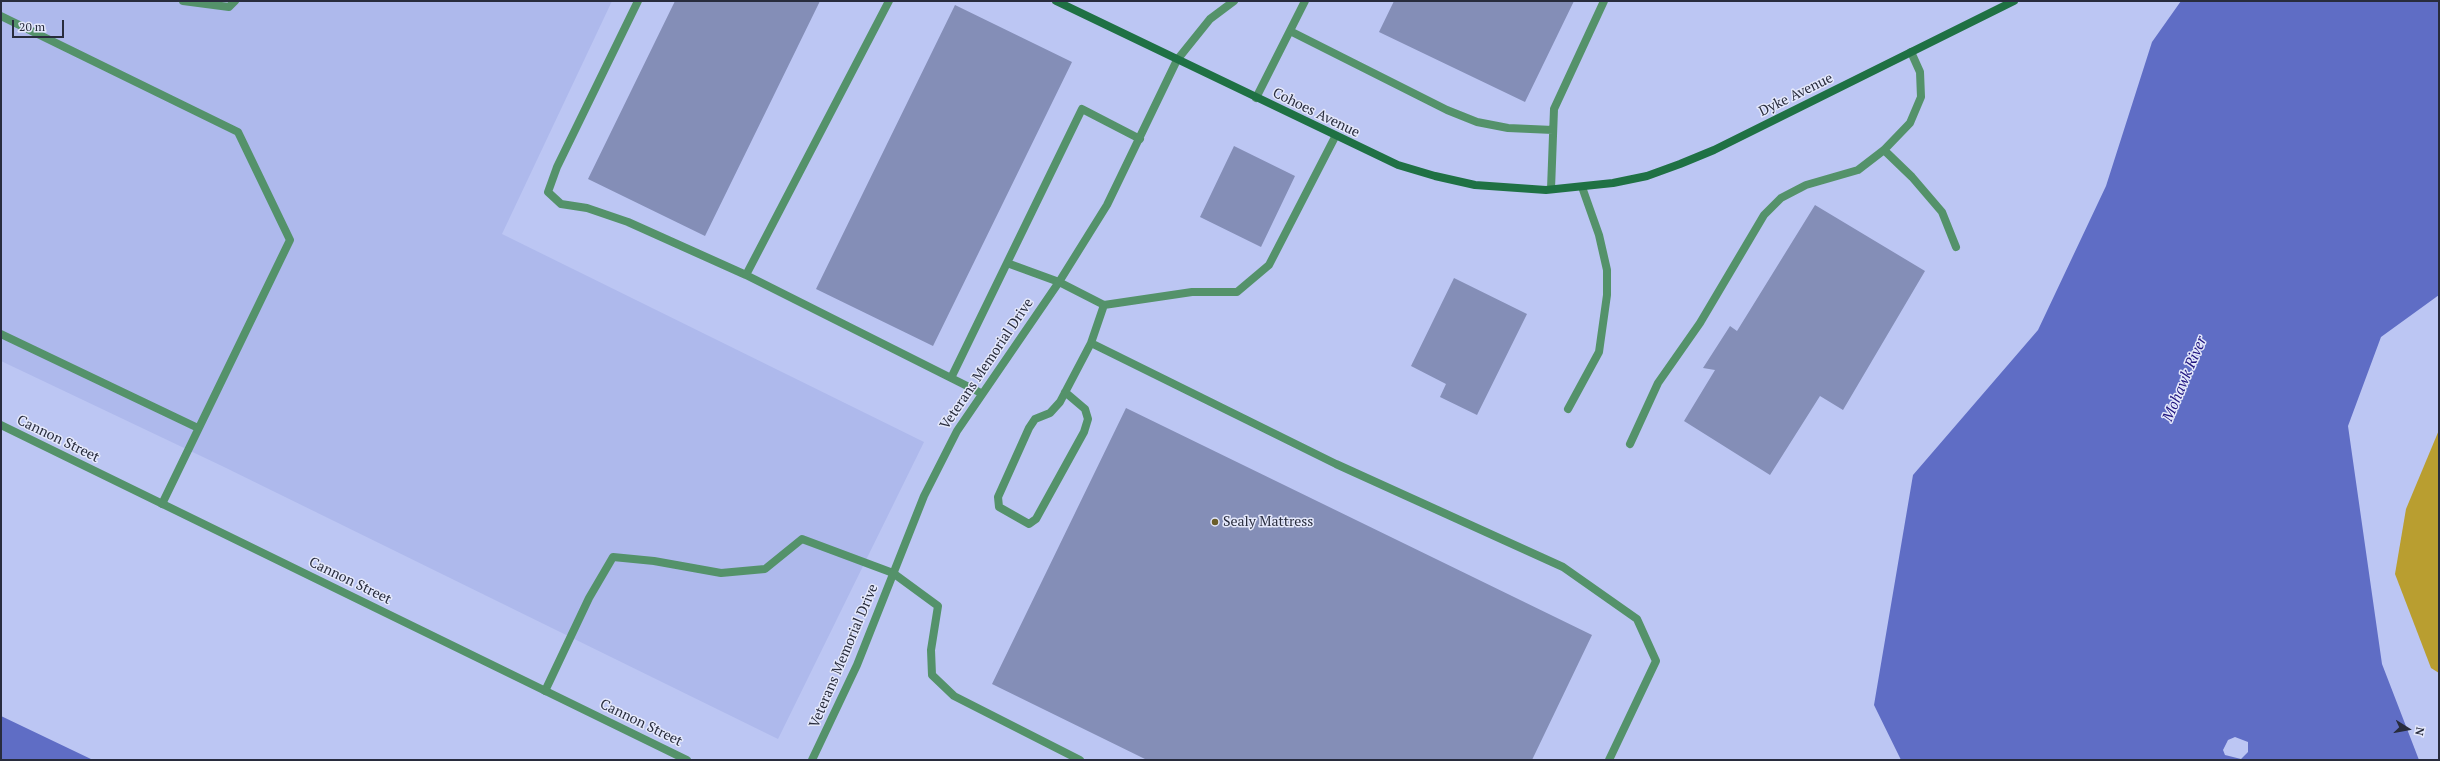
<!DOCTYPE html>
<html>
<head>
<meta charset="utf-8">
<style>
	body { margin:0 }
	#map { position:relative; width:2440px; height:761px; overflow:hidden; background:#bcc6f3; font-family:"PT Serif",serif }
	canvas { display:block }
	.frame { position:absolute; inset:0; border:2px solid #282c3d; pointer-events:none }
	.north { position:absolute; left:2388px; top:709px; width:40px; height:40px; -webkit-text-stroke:3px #e4e8fb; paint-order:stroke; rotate:101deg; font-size:11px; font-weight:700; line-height:16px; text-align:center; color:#282c3d }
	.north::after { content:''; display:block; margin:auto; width:14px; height:18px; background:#282c3d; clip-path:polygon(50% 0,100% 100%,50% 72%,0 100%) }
	.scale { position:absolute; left:12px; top:20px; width:52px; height:18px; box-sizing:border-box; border:2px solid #282c3d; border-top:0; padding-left:5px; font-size:12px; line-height:14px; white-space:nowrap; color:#282c3d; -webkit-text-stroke:3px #e4e8fb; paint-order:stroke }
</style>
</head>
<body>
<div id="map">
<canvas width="2440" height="761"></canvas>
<div class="frame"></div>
<div class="north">N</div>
<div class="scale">20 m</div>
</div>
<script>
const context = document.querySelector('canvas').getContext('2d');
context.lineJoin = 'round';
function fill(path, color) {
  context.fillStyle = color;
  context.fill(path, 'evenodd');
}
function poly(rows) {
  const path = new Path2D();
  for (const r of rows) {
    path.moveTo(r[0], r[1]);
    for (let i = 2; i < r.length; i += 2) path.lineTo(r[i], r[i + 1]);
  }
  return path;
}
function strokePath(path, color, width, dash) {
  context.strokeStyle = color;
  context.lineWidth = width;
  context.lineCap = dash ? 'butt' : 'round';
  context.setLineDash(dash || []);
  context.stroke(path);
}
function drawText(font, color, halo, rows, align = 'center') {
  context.font = font + ' "PT Serif",serif';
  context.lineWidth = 3;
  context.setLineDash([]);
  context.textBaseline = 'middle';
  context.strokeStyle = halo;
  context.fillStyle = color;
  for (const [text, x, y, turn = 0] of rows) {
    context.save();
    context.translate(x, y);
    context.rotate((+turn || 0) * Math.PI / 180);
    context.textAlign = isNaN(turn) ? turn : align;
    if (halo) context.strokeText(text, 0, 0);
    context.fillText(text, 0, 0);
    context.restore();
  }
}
fill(poly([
	[1,1,612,1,502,234,924,442,778,739,222,466,1,361]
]), '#aeb9ec');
fill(poly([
	[2439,430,2439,673,2431,668,2395,574,2406,509]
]), '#b99e30');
fill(poly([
	[2181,1,2439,1,2439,295,2381,337,2348,426,2382,664,2419,760,1901,760,1874,705,1913,475,2038,330,2106,186,2152,42],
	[2235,737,2248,742,2248,752,2241,759,2225,755,2223,750,2228,740],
	[1,716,93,760,1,760]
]), '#5f6dc5');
fill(poly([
	[675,1,820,1,705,236,588,179],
	[1394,1,1574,1,1525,102,1379,32],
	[955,5,1072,62,933,346,816,289],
	[1234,146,1295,176,1261,247,1200,217],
	[1815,205,1925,271,1843,410,1820,396,1770,475,1684,421,1715,370,1703,368,1730,326,1737,331],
	[1454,278,1527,314,1477,415,1440,397,1446,384,1411,366],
	[1126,408,1592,635,1532,760,1147,760,992,684]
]), '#848eb7');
strokePath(poly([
	[183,1,229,7,235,1],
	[638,1,557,167,548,192,561,204,587,208,628,222,746,275,981,393],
	[1,16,238,132,290,240,162,504],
	[1290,31,1447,110,1477,122,1508,128,1553,130],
	[1177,60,1210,19,1234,1],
	[1256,98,1305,1],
	[1884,150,1912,177,1942,212,1956,247],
	[1551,189,1554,109,1604,1],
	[1007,263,1059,282,1104,305,1091,343,1336,464,1563,567,1637,619,1656,661,1609,760],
	[746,275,889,1],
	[1104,305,1192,292,1237,292,1269,265,1335,137],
	[1,334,198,428],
	[951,378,1082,109,1140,139],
	[1065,392,1085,409,1088,419,1084,432,1036,519,1029,524,999,507,998,497,1029,428,1035,419,1050,413,1060,402,1091,343],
	[1568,409,1599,352,1607,295,1607,270,1599,235,1582,187],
	[1630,444,1658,383,1700,323,1764,215,1781,198,1806,185,1858,170,1884,150,1910,123,1921,97,1920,72,1911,52],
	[545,691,589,598,613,557,654,561,721,573,765,569,802,539,893,573,938,606,931,650,932,675,954,696,1080,760]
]), '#54926a', 8);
strokePath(poly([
	[1,425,687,760],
	[812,760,857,665,924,496,957,431,1059,282,1107,205,1177,60]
]), '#54926a', 8);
strokePath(poly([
	[1056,1,1398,165,1435,176,1475,185,1546,190,1613,183,1647,176,1680,164,1714,150,2014,1]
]), '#1f7144', 8);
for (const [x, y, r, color] of [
	[1215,522,4,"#6a5d2a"]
]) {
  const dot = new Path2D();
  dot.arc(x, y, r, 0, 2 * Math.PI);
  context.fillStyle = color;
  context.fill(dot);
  strokePath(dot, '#e4e8fb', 1.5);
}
drawText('14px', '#282c3d', '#e4e8fb', [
	["Dyke Avenue",1796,95,-26],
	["Cohoes Avenue",1316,113,26],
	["Veterans Memorial Drive",987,364,-56],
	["Cannon Street",58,439,26],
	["Cannon Street",350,581,26],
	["Veterans Memorial Drive",844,656,-67],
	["Cannon Street",641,723,26]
]);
drawText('14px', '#282c3d', '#e4e8fb', [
	["Sealy Mattress",1223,522]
], 'left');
drawText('italic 15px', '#1f147f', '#e4e8fb', [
	["Mohawk River",2185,379,-67]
]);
</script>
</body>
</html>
